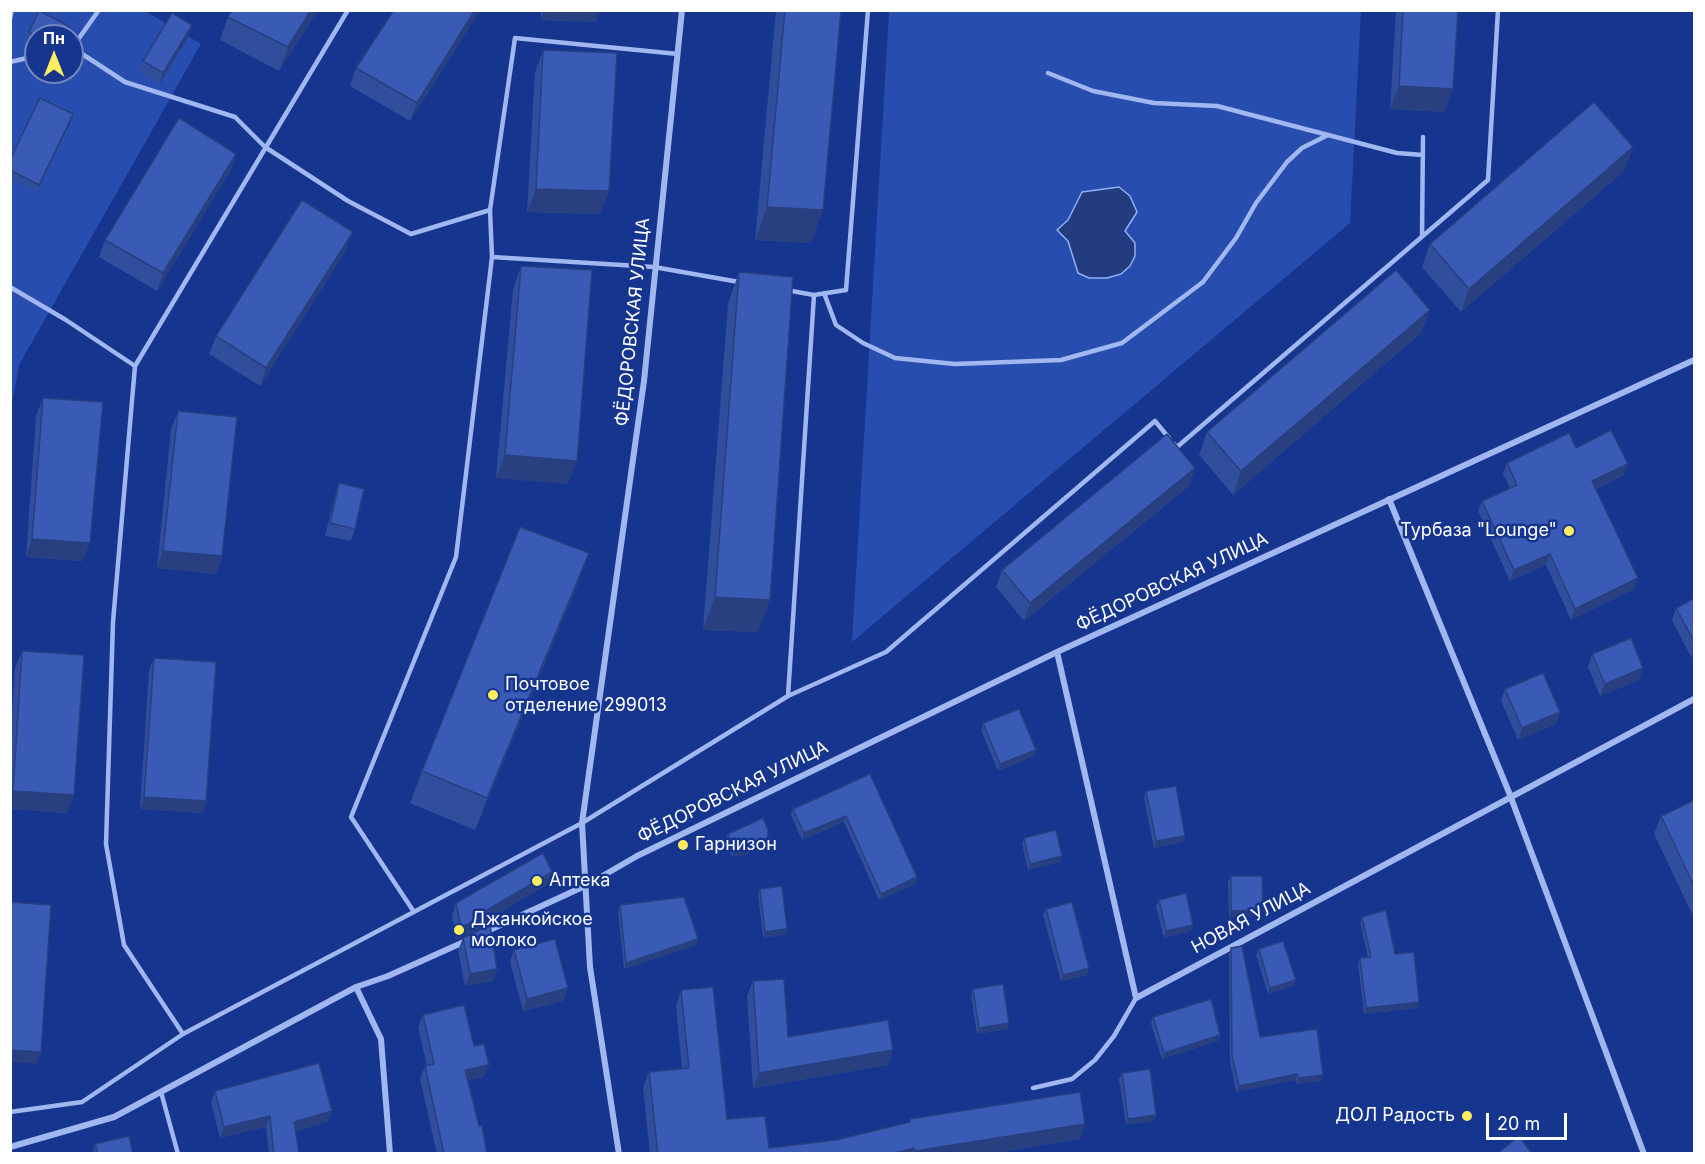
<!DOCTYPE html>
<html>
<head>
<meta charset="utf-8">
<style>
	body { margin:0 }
	#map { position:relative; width:1705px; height:1164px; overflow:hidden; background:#15358f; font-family:Inter,sans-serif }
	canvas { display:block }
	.frame { position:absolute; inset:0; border:12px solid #fff; pointer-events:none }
	.north { position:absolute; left:24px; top:24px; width:60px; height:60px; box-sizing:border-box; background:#15358f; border:2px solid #7386bc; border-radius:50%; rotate:0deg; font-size:16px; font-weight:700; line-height:24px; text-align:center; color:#fff }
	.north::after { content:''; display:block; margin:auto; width:21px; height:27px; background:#ffed60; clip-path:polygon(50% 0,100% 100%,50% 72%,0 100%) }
	.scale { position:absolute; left:1486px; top:1113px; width:81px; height:27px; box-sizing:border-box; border:3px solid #fff; border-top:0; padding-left:8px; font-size:18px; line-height:21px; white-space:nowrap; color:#fff; -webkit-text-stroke:4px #15358f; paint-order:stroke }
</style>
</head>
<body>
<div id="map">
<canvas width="1705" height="1164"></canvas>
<div class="frame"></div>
<div class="north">Пн</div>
<div class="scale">20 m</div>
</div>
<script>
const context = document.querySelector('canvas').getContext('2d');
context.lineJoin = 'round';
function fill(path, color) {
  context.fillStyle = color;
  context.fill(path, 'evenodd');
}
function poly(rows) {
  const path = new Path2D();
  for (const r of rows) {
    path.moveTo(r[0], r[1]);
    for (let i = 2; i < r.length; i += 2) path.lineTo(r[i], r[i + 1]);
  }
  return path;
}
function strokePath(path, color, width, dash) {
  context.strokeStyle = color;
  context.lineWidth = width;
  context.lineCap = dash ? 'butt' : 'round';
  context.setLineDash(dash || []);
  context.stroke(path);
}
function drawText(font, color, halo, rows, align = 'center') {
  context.font = font + ' Inter,sans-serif';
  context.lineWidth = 5;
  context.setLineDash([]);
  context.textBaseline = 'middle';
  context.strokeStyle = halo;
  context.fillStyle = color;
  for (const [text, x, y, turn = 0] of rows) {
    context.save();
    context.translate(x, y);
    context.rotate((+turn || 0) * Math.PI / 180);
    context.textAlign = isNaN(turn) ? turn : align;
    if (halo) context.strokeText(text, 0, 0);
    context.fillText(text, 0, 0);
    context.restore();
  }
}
fill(poly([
	[11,11,145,11,201,44,19,365,11,409],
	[36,36,72,36,72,72,36,72],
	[889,11,1361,11,1350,223,852,642]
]), '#274dae');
const water = poly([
	[1119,187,1130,196,1137,212,1125,231,1135,243,1135,256,1130,266,1121,274,1107,278,1089,278,1078,273,1068,241,1057,230,1068,220,1082,192,1119,187]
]);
fill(water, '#233b7f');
strokePath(water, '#93aff3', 1.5);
strokePath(poly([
	[348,10,135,366,113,622,106,844,124,945,183,1034,582,823,788,696,886,652,1155,421,1169,438],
	[10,19,12,10],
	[72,48,99,10],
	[73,48,125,82,235,117,265,147,348,201,411,234,490,210],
	[10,62,36,56],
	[1048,73,1093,91,1154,103,1217,106,1397,153,1423,155],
	[1422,236,1423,137],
	[492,257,654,267,739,282],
	[10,287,66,320,135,366],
	[786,290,814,295,788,696],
	[824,293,836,325,863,343,895,358,955,364,1061,360,1122,343,1203,282,1236,238,1256,203,1287,162,1302,148,1328,135],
	[814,295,846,290,868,10],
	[1174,444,1177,447,1488,180,1498,10],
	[414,912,351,817,456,557,492,257,490,210,515,38,678,54],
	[1033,1088,1072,1079,1095,1060,1114,1036,1136,998],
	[161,1092,178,1154],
	[10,1112,82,1102,183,1034]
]), '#a1b7f0', 4.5);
strokePath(poly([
	[1389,499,1510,795,1644,1154],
	[1057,652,1136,998,1694,699],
	[483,933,587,885,637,856,1057,652,1694,360],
	[356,987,381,1039,390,1154],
	[10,1147,114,1117,356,987,388,976,466,941],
	[619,1154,590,967,582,823,644,381,682,10]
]), '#a1b7f0', 6);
fill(poly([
	[44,10,63,10,57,17],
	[232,10,318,10,279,71,220,40,228,17],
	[394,10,480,10,410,121,350,86,356,68],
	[541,10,600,10,596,22,541,20],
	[776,10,841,10,811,243,755,240],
	[1396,10,1458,10,1445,112,1390,109],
	[192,25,188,37,159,85,139,73,143,61],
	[69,26,64,36,36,36,36,43,27,38,29,32],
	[543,50,609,191,600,214,527,212,535,73],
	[73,114,37,191,10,178,10,160],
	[1633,147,1624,171,1461,312,1422,267,1430,244],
	[236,154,230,171,157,291,99,257,105,240],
	[346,250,260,386,209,354,216,336],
	[521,266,568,484,496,478,513,289],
	[739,272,758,632,703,630,728,304],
	[1421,333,1233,495,1199,455,1207,432],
	[43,398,83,561,26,557,36,416],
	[178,411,222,556,216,574,157,568,171,429],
	[1576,448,1624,475,1596,489,1634,589,1571,620,1546,565,1510,581,1478,511,1482,501,1510,488,1503,474,1507,463],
	[339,483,355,529,351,541,325,536,335,496],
	[1189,486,1024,621,996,587,1002,570],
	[577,586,475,830,410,803,422,771],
	[1695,598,1695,655,1691,657,1672,620,1676,608],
	[22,651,74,795,67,813,10,809,10,741,15,668],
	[1592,654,1639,680,1600,696,1588,667],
	[154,658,206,801,202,813,140,809,149,670],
	[1505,689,1560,712,1556,724,1518,740,1501,701],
	[983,723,1034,756,998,771,981,730],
	[870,774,917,877,915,884,879,900,844,822,802,840,791,815,793,809],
	[1146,791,1185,836,1183,842,1154,848,1144,798],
	[1695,800,1695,920,1654,834,1661,816],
	[728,834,766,845,741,856,732,856,725,840],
	[1024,838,1062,856,1060,862,1028,870,1022,844],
	[1231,876,1261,916,1229,917,1228,882],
	[548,884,485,921,483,927,456,939,452,915,456,903],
	[760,889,784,935,763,938,758,895],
	[1159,900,1191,931,1164,938,1156,906],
	[620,905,698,939,696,945,624,969,618,912],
	[1046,909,1087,975,1061,981,1043,915],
	[1362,917,1395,954,1419,1002,1417,1008,1364,1014,1358,964,1360,958,1368,957,1360,923],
	[463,938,497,969,493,981,465,986,458,950],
	[1231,948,1260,1037,1323,1075,1321,1081,1296,1084,1295,1080,1236,1092,1230,1061,1229,954],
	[1259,949,1293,986,1268,994,1256,955],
	[514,950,568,988,563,1001,523,1011,510,962],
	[753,981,788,1037,888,1065,753,1088,747,996],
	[973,989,1009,1023,1007,1029,977,1034,971,995],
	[681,990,727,1119,769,1148,836,1140,908,1123,910,1119,1085,1124,1080,1139,990,1154,650,1154,643,1088,649,1072,682,1069,676,1006],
	[423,1015,474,1046,489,1065,484,1077,468,1080,479,1126,487,1154,437,1154,420,1079,425,1066,427,1066,418,1027],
	[1153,1017,1220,1035,1218,1041,1162,1059,1151,1024],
	[1122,1073,1154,1121,1126,1125,1119,1079],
	[215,1091,332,1111,328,1122,295,1131,299,1154,269,1154,266,1127,220,1138,211,1102],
	[95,1144,133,1154,94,1154,93,1150]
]), '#314e9d');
fill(poly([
	[311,10,318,10,279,71,288,47],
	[475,10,480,10,410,121,417,103],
	[544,10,600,10,596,22,541,20],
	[192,25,188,37,159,85,163,73],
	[1399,86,1453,89,1445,112,1390,109],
	[73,114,71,121,37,191,39,185],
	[1633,147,1624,171,1461,312,1469,289],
	[236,154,230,171,157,291,163,273],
	[536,189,609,191,600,214,527,212],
	[767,207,823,210,811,243,755,240],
	[353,232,346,250,260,386,266,368],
	[1430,310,1421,333,1233,495,1241,471],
	[505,455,577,461,568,484,496,478],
	[1628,464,1624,475,1588,492,1592,481],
	[1195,468,1189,486,1024,621,1030,603],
	[32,539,90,543,83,561,26,557],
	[163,551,222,556,216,574,157,568],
	[589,553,577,586,475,830,487,798],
	[1550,554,1546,565,1510,581,1514,570],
	[1638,578,1634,589,1571,620,1575,609],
	[715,597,770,600,758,632,703,630],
	[1695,647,1695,655,1691,657],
	[1643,668,1639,680,1600,696,1605,684],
	[1560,712,1556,724,1518,740,1522,728],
	[1036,750,1034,756,998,771,1000,764],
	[13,791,74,795,67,813,10,809,10,797],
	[144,797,206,801,202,813,140,809],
	[846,816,844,822,802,840,804,833],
	[1185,836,1183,842,1154,848,1156,841],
	[768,838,766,845,741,856,732,856,735,850],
	[1062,856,1060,862,1028,870,1030,864],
	[552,872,548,884,485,921,483,927,456,939,461,927],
	[917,877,915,884,879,900,881,894],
	[1263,910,1261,916,1229,917,1231,911],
	[1193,925,1191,931,1164,938,1166,931],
	[787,929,784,935,763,938,765,932],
	[698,939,696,945,624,969,626,963],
	[1089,968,1087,975,1061,981,1063,975],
	[497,969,493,981,465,986,470,974],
	[1296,980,1293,986,1268,994,1270,988],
	[568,988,563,1001,523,1011,527,999],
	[1419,1002,1417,1008,1364,1014,1366,1008],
	[1009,1023,1007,1029,977,1034,979,1028],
	[1220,1035,1218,1041,1162,1059,1164,1053],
	[10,1050,41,1052,37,1064,10,1062],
	[893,1050,888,1065,753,1088,759,1073],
	[489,1065,484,1077,461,1082,465,1070],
	[1297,1074,1295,1080,1236,1092,1239,1086],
	[1323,1075,1321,1081,1296,1084,1298,1078],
	[332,1111,328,1122,290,1133,294,1122],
	[1156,1115,1154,1121,1126,1125,1128,1119],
	[270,1116,266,1127,220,1138,224,1127],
	[1085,1124,1080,1139,990,1154,914,1154,915,1151],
	[914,1148,912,1154,891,1154]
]), '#28407f');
const building = poly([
	[232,10,311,10,288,47,228,17,232,10],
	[394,10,475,10,417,103,356,68,394,10],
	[785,10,841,10,823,210,767,207,785,10],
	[1403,10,1458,10,1453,89,1399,86,1403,10],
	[39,11,69,26,64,36,37,36,29,32,39,11],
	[172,13,192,25,163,73,143,61,172,13],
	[543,50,617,53,609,191,536,189,543,50],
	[40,98,73,114,39,185,10,170,10,160,40,98],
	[1594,102,1633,147,1469,289,1430,244,1594,102],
	[179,118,236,154,163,273,105,240,179,118],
	[302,200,353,232,266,368,216,336,302,200],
	[521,266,592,270,577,461,505,455,521,266],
	[1396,270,1430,310,1241,471,1207,432,1396,270],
	[739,272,793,277,770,600,715,597,739,272],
	[43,398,103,402,90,543,32,539,43,398],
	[178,411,237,417,222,556,163,551,178,411],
	[1611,430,1628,464,1592,481,1638,578,1575,609,1550,554,1514,570,1482,501,1517,485,1507,463,1569,433,1576,448,1611,430],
	[1167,434,1195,468,1030,603,1002,570,1167,434],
	[339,483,364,489,355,529,330,523,339,483],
	[520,527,589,553,487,798,422,771,520,527],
	[1695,598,1695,643,1676,608,1695,598],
	[1631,638,1643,668,1605,684,1592,654,1631,638],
	[22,651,84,655,74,795,13,791,22,651],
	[154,658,216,662,206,801,144,797,154,658],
	[1543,673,1560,712,1522,728,1505,689,1543,673],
	[1019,709,1036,750,1000,764,983,723,1019,709],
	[870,774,917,877,881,894,846,816,804,833,793,809,870,774],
	[1176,786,1185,836,1156,841,1146,791,1176,786],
	[1695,800,1695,888,1661,816,1695,800],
	[763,818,768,830,768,838,743,850,735,850,728,834,763,818],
	[1056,830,1062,856,1030,864,1024,838,1056,830],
	[543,853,552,872,487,910,488,915,461,927,456,903,543,853],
	[1231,876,1262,876,1263,910,1231,911,1231,876],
	[782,886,787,929,765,932,760,889,782,886],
	[1186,893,1193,925,1166,931,1159,900,1186,893],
	[684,897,698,939,626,963,620,905,684,897],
	[10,902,51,905,41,1052,10,1050,10,902],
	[1072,902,1089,968,1063,975,1046,909,1072,902],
	[1386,910,1395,954,1414,952,1419,1002,1366,1008,1360,958,1371,957,1362,917,1386,910],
	[490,925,497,969,470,974,463,938,490,925],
	[555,939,568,988,527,999,514,950,555,939],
	[1283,941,1296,980,1270,988,1259,949,1283,941],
	[1242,946,1260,1037,1317,1029,1323,1075,1298,1078,1297,1074,1239,1086,1232,1055,1231,948,1242,946],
	[784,979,788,1037,888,1020,893,1050,759,1073,753,981,784,979],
	[1003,984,1009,1023,979,1028,973,989,1003,984],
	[713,987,727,1119,765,1116,769,1148,836,1140,910,1122,910,1119,1080,1092,1085,1124,915,1151,914,1148,891,1154,658,1154,649,1072,689,1068,681,990,713,987],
	[1211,999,1220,1035,1164,1053,1153,1017,1211,999],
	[464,1005,474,1046,484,1044,489,1065,465,1070,479,1126,482,1126,487,1154,444,1154,425,1066,434,1064,423,1015,464,1005],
	[319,1063,332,1111,294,1122,299,1154,274,1154,270,1116,224,1127,215,1091,319,1063],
	[1150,1069,1156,1115,1128,1119,1122,1073,1150,1069],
	[129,1136,133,1154,98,1154,95,1144,129,1136],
	[1519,1136,1532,1154,1497,1154,1519,1136]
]);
fill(building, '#395bb6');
strokePath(building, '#28407f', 1.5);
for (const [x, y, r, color] of [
	[1569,531,6,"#ffed60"],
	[493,695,6,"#ffed60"],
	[683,845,6,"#ffed60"],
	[537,881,6,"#ffed60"],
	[459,930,6,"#ffed60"],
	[1467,1116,6,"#ffed60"]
]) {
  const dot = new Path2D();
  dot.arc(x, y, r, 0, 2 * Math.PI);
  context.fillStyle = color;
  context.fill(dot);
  strokePath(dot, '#15358f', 2);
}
drawText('18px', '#fff', '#15358f', [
	["ФЁДОРОВСКАЯ УЛИЦА",633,322,-84],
	["ФЁДОРОВСКАЯ УЛИЦА",1172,582,-25],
	["ФЁДОРОВСКАЯ УЛИЦА",733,792,-26],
	["НОВАЯ УЛИЦА",1251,918,-28]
]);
drawText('18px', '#fff', '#15358f', [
	["Турбаза \"Lounge\"",1557,531,"right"],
	["Почтовое",505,685],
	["отделение 299013",505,706],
	["Гарнизон",695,845],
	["Аптека",549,881],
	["Джанкойское",471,920],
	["молоко",471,941],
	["ДОЛ Радость",1455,1116,"right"]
], 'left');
</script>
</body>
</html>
